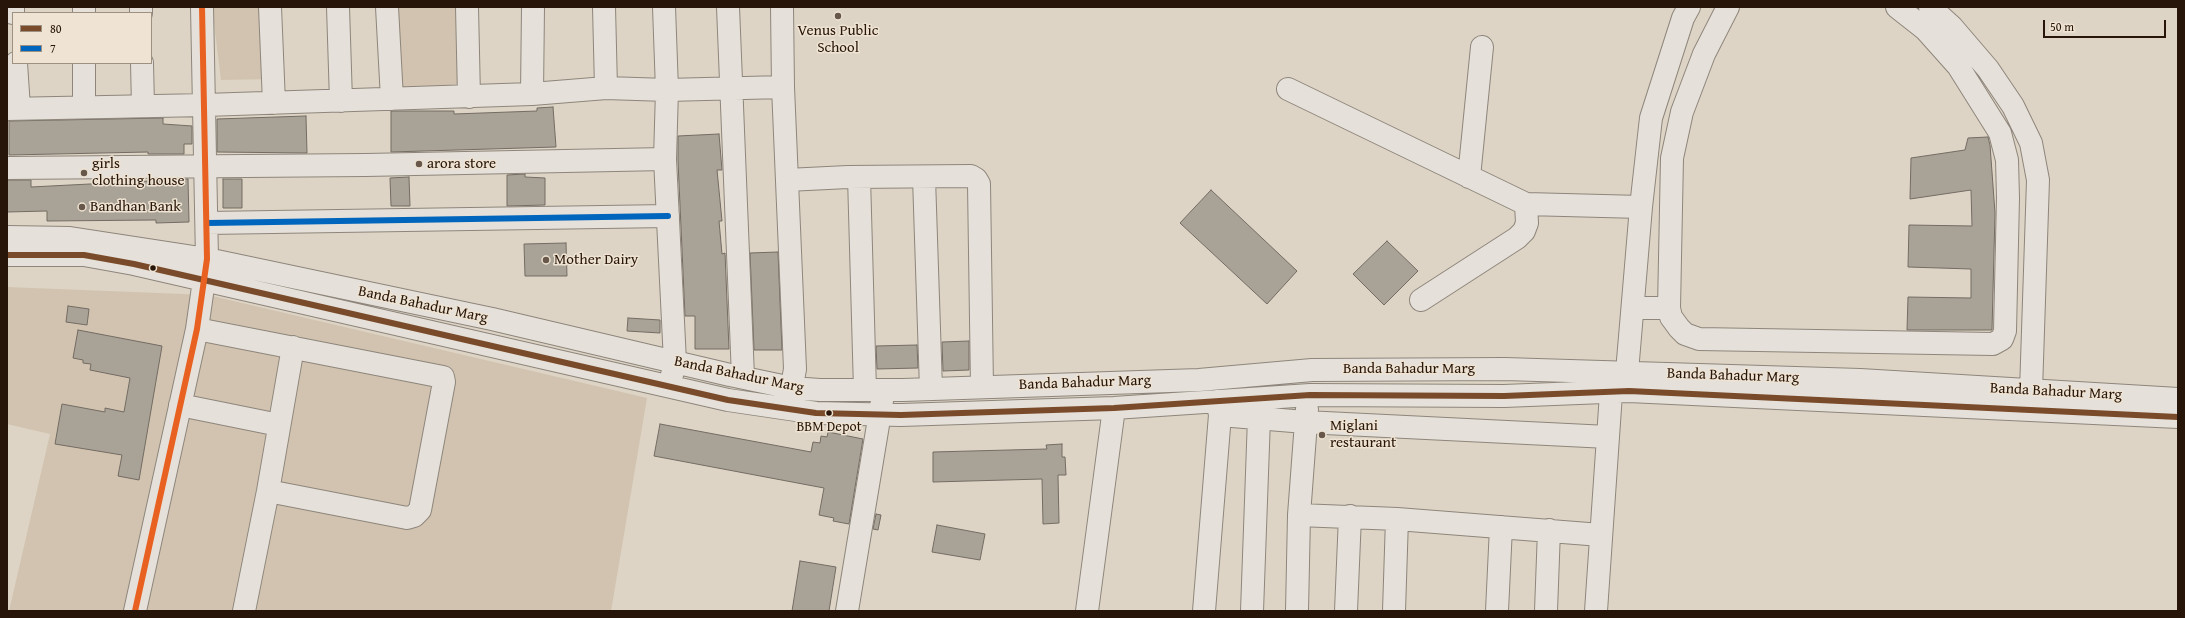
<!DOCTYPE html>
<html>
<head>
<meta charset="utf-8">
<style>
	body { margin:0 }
	#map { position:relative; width:2185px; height:618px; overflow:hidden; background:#ddd4c5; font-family:"Gentium Book Plus",serif }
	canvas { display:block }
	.frame { position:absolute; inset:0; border:8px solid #281509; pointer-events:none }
	.legend { position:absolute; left:12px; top:12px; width:140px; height:52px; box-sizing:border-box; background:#efe4d3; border:1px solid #9f9182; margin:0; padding:5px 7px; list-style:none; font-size:12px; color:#281509 }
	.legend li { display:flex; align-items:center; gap:8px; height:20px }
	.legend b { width:20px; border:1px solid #9f9182 }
	.scale { position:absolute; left:2043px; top:20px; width:123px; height:18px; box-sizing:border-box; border:2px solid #281509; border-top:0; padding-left:5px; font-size:12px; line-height:14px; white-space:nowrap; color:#281509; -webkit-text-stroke:3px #efe4d3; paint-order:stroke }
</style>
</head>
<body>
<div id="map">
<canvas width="2185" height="618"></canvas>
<div class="frame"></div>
<ul class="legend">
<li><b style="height:5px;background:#7a4b2a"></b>80</li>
<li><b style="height:5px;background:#0065bd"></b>7</li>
</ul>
<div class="scale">50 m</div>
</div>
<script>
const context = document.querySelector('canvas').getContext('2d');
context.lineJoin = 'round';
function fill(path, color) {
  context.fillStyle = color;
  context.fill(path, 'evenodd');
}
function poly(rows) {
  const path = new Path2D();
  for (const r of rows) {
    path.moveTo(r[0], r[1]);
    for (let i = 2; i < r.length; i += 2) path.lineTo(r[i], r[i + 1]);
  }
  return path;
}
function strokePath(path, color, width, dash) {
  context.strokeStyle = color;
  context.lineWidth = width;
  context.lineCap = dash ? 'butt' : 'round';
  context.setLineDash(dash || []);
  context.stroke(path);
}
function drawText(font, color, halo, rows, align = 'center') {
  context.font = font + ' "Gentium Book Plus",serif';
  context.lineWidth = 3;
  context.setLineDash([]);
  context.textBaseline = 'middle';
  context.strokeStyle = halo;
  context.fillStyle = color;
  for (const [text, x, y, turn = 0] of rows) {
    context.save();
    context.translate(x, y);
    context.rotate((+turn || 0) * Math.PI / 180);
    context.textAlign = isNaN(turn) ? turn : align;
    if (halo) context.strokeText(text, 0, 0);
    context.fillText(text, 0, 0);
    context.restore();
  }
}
fill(poly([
	[212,7,272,7,274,79,221,80],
	[394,7,468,7,469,97,401,99],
	[7,287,208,295,647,398,611,611,9,611,50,434,7,424]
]), '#d1c3af');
const building = poly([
	[553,107,556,147,391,152,391,111,454,111,454,114,537,111,537,108,553,107],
	[306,116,307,153,217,152,217,119,306,116],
	[163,118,163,124,192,126,192,144,184,144,184,154,148,154,148,152,9,155,9,121,163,118],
	[719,134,722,170,717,170,722,221,719,221,722,254,725,253,729,349,695,349,695,316,685,316,678,161,678,136,719,134],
	[1988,137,1990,145,1995,213,1992,330,1907,330,1908,297,1971,298,1971,269,1908,267,1909,225,1972,226,1971,190,1910,199,1911,158,1965,150,1968,138,1988,137],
	[525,174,525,177,545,178,545,205,507,206,507,175,525,174],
	[409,177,410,206,391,206,390,178,409,177],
	[188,179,189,222,156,223,156,220,47,221,47,211,7,212,7,180,31,180,31,187,188,179],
	[223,179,242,179,242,208,223,208,223,179],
	[1211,190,1297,271,1267,304,1180,223,1211,190],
	[1387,241,1418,271,1384,305,1353,274,1387,241],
	[566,243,567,276,525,276,524,244,566,243],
	[778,252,782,350,754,350,750,253,778,252],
	[68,306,89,309,87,325,66,322,68,306],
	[628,318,660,320,660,333,627,331,628,318],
	[78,330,162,346,139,480,118,476,122,455,55,444,62,404,105,412,105,408,124,412,130,378,90,370,91,364,83,363,83,360,73,358,78,330],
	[969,341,969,370,943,371,942,342,969,341],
	[917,345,918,368,877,369,876,346,917,345],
	[660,424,811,452,813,442,820,443,821,436,827,437,828,432,863,439,849,524,833,521,834,518,819,515,824,488,654,456,660,424],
	[1062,444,1062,457,1065,457,1066,475,1058,475,1059,523,1043,524,1042,479,933,482,933,452,1047,449,1046,445,1062,444],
	[876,514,881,515,878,530,873,529,876,514],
	[937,525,985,534,980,560,932,552,937,525],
	[800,561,836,567,829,611,792,611,800,561]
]);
fill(building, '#a9a297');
strokePath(building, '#746c63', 1);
const minor = poly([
	[13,7,13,13],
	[84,7,84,13],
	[141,7,141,13],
	[270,7,274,103],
	[338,7,341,101],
	[387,7,392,99],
	[467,7,469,97],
	[604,7,606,88],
	[664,7,667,90,665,159,675,362,672,375],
	[728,7,743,377],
	[782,7,783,87,795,369,789,403],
	[1930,7,1952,27,1988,69,2013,106,2031,143,2038,180,2031,391],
	[16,63,19,108],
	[84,63,84,107],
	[142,63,143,106],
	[1288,89,1526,204,1641,207],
	[532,94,533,7],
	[7,109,205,105,532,94,606,88,667,90,783,87],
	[7,168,365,165,665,159],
	[859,177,865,390],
	[1469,177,1482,47],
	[924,178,931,389],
	[787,180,848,177,971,176,976,179,979,184,982,387],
	[207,223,668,216],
	[7,237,70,238,207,259,492,319,730,375,792,388,820,390,903,390,1199,380,1312,370,1505,369,1860,380,2178,399],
	[7,255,84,255,134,264,728,400,816,413,901,415,1114,408,1310,395,1504,396,1629,391,2178,417],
	[1421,300,1517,238,1524,231,1527,223,1526,204],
	[1633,308,1669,308,1672,158,1682,112,1704,54,1728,7],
	[1669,308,1671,317,1679,328,1685,334,1699,339,1993,344,2002,339,2005,331,2008,198,2007,160,2000,133,1958,66,1925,29,1897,7],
	[197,329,443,377,444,382,420,510,414,516,407,518,268,491],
	[1628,386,1627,372,1641,207,1651,118,1683,18,1689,7],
	[180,405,279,425],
	[1220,415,1305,422,1608,437],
	[1299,515,1397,519,1601,535],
	[135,611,197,329,207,259,202,7],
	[244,611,268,491,293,347],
	[847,611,882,401],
	[1087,611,1114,408],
	[1204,611,1220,415,1217,401],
	[1252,611,1259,418],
	[1297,611,1299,515,1307,409],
	[1346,611,1350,516],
	[1394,611,1397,519],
	[1497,611,1501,527],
	[1546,611,1549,530],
	[1596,611,1612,379]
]);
strokePath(minor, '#8e867c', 24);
strokePath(minor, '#e5e0d9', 22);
strokePath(poly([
	[7,255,84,255,134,264,728,400,816,413,901,415,1114,408,1310,395,1504,396,1629,391,2178,417]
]), '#7a4b2a', 6);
strokePath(poly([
	[207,223,668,216]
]), '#0065bd', 6);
strokePath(poly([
	[135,611,197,329,207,259,202,7]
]), '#e86121', 6);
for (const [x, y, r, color] of [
	[838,16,4,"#67584b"],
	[419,164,4,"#67584b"],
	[84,173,4,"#67584b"],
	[82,207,4,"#67584b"],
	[546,260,4,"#67584b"],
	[153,268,3.5,"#281509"],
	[829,413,3.5,"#281509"],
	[1322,435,4,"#67584b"]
]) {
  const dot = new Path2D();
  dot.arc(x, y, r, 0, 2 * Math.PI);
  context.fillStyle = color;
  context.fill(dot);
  strokePath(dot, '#efe4d3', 1.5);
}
drawText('14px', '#281509', '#efe4d3', [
	["BBM Depot",829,427]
]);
drawText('15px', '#281509', '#efe4d3', [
	["Venus Public",838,31,"center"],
	["School",838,48,"center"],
	["girls",92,164],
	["clothing house",92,181],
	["arora store",427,164],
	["Bandhan Bank",90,207],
	["Mother Dairy",554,260],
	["Miglani",1330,426],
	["restaurant",1330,443]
], 'left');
drawText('15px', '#281509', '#efe4d3', [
	["Banda Bahadur Marg",423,305,12],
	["Banda Bahadur Marg",1409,369],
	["Banda Bahadur Marg",739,375,12],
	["Banda Bahadur Marg",1733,376,2],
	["Banda Bahadur Marg",1085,383,-2],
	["Banda Bahadur Marg",2056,392,3]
]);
</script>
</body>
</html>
